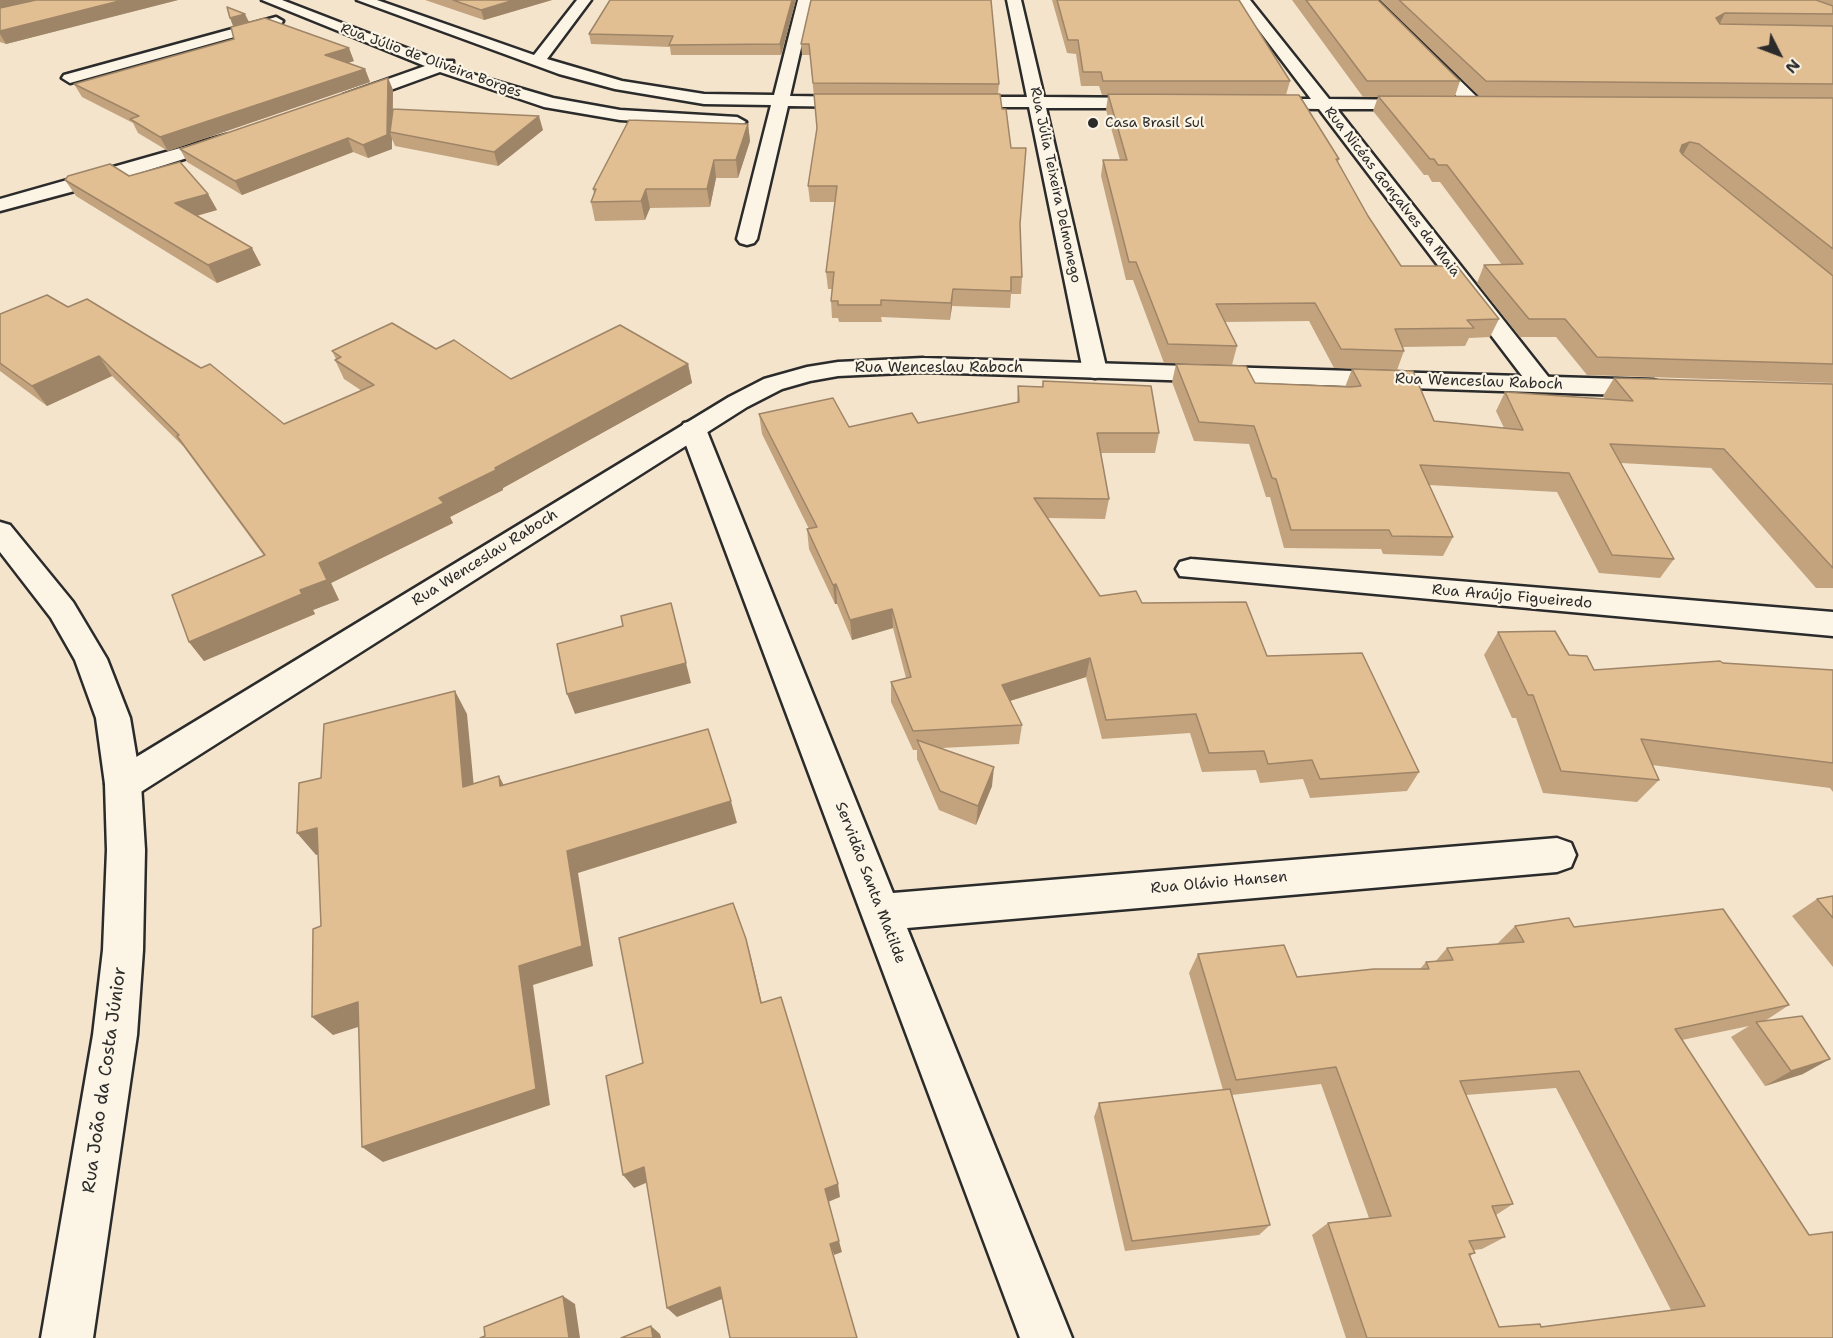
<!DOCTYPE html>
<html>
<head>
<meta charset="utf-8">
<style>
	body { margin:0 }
	#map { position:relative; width:1833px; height:1338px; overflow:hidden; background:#f4e4cc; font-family:"Shantell Sans",sans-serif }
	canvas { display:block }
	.north { position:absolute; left:1749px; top:24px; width:60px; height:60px; -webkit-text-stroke:4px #fcf5e5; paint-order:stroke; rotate:132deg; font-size:16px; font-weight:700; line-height:24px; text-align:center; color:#2b2b2b }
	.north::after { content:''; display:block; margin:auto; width:21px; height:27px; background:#2b2b2b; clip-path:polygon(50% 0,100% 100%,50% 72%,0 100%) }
</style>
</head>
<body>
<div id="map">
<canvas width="1833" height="1338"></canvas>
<div class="north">N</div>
</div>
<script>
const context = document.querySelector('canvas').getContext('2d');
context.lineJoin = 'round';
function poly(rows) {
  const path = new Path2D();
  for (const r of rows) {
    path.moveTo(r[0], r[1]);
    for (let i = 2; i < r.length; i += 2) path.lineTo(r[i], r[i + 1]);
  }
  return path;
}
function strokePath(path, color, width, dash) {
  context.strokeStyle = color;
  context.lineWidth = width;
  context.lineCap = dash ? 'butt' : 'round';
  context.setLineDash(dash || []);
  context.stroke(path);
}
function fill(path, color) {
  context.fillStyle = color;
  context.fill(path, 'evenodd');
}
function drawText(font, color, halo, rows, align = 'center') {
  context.font = font + ' "Shantell Sans",sans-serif';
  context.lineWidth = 4.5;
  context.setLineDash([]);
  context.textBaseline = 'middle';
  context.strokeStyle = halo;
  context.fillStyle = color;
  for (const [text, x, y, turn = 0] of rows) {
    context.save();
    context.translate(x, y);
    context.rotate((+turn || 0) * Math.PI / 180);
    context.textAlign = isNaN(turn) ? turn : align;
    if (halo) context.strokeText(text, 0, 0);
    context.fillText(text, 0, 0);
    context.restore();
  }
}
const minor = poly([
	[262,0,282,0,440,61,453,61,453,66,478,76,553,98,620,110,737,117,746,122,737,127,620,120,544,107,440,72,355,103,343,103,341,99,343,95,425,66,262,0],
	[357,0,377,0,534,55,577,0,591,0,547,59,622,81,704,94,774,95,798,0,812,0,790,96,859,97,867,102,859,107,788,106,757,239,754,243,747,245,740,243,737,239,771,105,704,104,615,89,559,74,357,0],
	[1007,0,1021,0,1044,97,1150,98,1158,103,1150,108,1046,108,1107,371,1104,376,1095,378,1086,376,1083,371,1029,107,956,107,948,102,956,97,1027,97,1007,0],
	[1236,0,1250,0,1329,99,1426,100,1428,104,1426,108,1420,109,1337,109,1550,379,1553,384,1550,389,1541,391,1532,389,1319,109,1253,108,1251,104,1253,100,1259,99,1311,99,1236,0],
	[1363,0,1378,0,1481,101,1484,105,1481,109,1469,109,1363,0],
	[276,17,283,21,281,24,70,83,62,78,64,75,276,17],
	[226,135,232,136,235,140,232,144,123,178,0,211,0,199,226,135],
	[693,421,702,423,706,429,893,893,1557,838,1571,843,1576,855,1571,867,1557,872,907,928,1072,1338,1020,1338,680,429,684,423,693,421],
	[1191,559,1833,612,1833,636,1180,576,1176,569,1180,562,1191,559]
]);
const tertiary = poly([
	[923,358,1654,380,1663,383,1667,388,1663,393,1654,396,923,372,838,376,810,381,782,389,747,407,136,795,123,799,110,795,105,784,110,773,729,397,764,379,807,367,838,362,923,358]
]);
const secondary = poly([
	[0,522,10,525,73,602,107,659,130,718,141,784,145,850,143,950,137,1035,93,1338,41,1338,93,1035,103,950,107,850,105,784,96,718,75,660,51,618,0,552,0,522]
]);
strokePath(minor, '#2b2b2b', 5);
strokePath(tertiary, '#2b2b2b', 5);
strokePath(secondary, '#2b2b2b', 5);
fill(minor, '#fcf5e5');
fill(tertiary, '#fcf5e5');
fill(secondary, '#fcf5e5');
fill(poly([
	[0,0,178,0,6,44,0,42],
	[425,0,552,0,484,20],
	[796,0,781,55,671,55,670,47,591,44,589,34],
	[811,0,999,84,998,94,1002,109,1020,225,1022,277,1021,294,1011,294,1010,308,952,306,950,320,881,317,882,322,839,322,838,318,832,318,831,301,832,289,828,289,826,272,835,202,810,202,808,186,817,129,810,55,802,55,801,44],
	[1052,0,1239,0,1290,81,1286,95,1339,159,1338,162,1368,216,1401,266,1499,319,1490,337,1469,338,1465,346,1402,347,1404,351,1397,370,1334,368,1309,321,1225,322,1237,346,1232,365,1164,363,1133,280,1126,280,1101,176,1103,160,1120,160,1106,110,1108,95,1102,95,1099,86,1081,86,1076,54,1067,53],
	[1292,0,1378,0,1460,81,1455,96,1479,96,1380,0,1833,0,1833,276,1690,160,1688,160,1833,276,1833,383,1587,375,1556,337,1520,337,1477,283,1484,265,1502,265,1440,182,1432,182,1428,175,1424,175,1373,111,1378,97,1363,97],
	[354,61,347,63,365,69,370,82,168,151,138,133,133,123,82,97,74,84],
	[388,78,393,90,393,111,543,130,498,166,395,146,392,139,392,149,368,158,353,152,242,195,187,162,180,149],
	[748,124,750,141,738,178,716,178,710,207,650,208,645,220,595,221,591,202,594,194,593,189],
	[129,176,208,194,217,210,197,216,261,265,217,283,76,196,65,180],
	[68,307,284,424,362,391,344,379,335,360,336,359,332,351,436,349,511,379,688,364,692,383,503,488,503,490,450,517,453,523,331,583,339,600,313,610,315,614,204,661,189,642,264,556,183,446,112,376,47,406,0,371,0,314],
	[1176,364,1255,383,1345,387,1352,369,1434,421,1504,428,1496,411,1505,392,1605,399,1603,396,1614,378,1833,384,1833,588,1816,588,1711,468,1621,463,1674,559,1660,578,1599,573,1557,492,1429,485,1453,537,1443,556,1383,554,1381,549,1284,548,1270,497,1266,497,1249,444,1194,441,1172,382],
	[1043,381,1159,433,1155,453,1101,453,1109,499,1105,519,1047,518,1100,596,1142,603,1267,656,1419,772,1407,791,1310,798,1303,779,1260,783,1256,770,1202,772,1190,733,1102,739,1086,677,1010,701,1022,725,1019,744,942,748,992,786,976,825,939,810,917,759,917,750,913,750,891,702,891,682,906,678,893,628,852,640,837,604,835,604,809,549,807,529,809,529,762,434,759,414,849,427,918,423,1017,402,1018,386,1042,387],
	[1498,632,1569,655,1594,670,1723,663,1833,670,1833,792,1830,788,1652,765,1659,780,1637,802,1543,793,1516,718,1512,718,1484,655],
	[1833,896,1833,967,1792,916,1817,899],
	[1515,926,1574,927,1789,1005,1765,1021,1803,1074,1765,1086,1731,1037,1749,1026,1682,1040,1833,1338,1346,1338,1312,1235,1328,1223,1369,1218,1321,1084,1232,1095,1270,1225,1259,1235,1125,1251,1094,1117,1099,1103,1223,1090,1189,973,1198,954,1297,977,1420,969,1426,962,1435,962,1447,948,1497,944],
	[1556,1088,1671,1310,1541,1327,1499,1327,1470,1256,1475,1253,1474,1250,1482,1249,1505,1237,1496,1215,1513,1204,1466,1095]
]), '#c2a37e');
fill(poly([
	[0,0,40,0,0,10],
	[123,0,178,0,6,44,0,34,0,31],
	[514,0,552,0,484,20,481,10],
	[792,0,796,0,781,55,780,44],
	[1725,13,1718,27,1716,18],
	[245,14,249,22,233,26,230,18],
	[349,48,354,61,330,69,325,55],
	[365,69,370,82,168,151,160,137],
	[388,78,393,90,392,133,390,132,392,139,392,149,368,158,363,145],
	[539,116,543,130,498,166,494,152],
	[748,124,750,141,738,178,736,160],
	[348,138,353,152,242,195,235,181],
	[1690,142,1681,158,1673,161,1682,145],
	[714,160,716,178,710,207,707,189],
	[646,189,650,208,645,220,641,201],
	[208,194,217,210,184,219,175,203],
	[252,248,261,265,217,283,208,265],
	[953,289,952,306,950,320,951,303],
	[99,356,112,376,47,406,32,386],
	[688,364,692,383,503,488,503,490,450,517,453,523,331,583,339,600,313,610,315,614,204,661,189,642,300,590,319,563],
	[836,584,837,604,835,604,833,585],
	[671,603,691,683,575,714,567,694],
	[892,609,893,628,852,640,850,620],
	[1090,658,1086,677,1000,704,1002,685],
	[455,691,467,714,476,809,463,787],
	[994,767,992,786,976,825,978,806],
	[499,776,511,799,500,786],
	[731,801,737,823,578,873,593,966,533,985,550,1105,383,1162,362,1147,567,851],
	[317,828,335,850,316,855,297,833],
	[746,939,751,957,766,1021,761,1003],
	[358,1002,377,1021,333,1035,312,1017],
	[1830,1059,1803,1074,1765,1086,1791,1071],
	[644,1167,653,1180,634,1188,623,1175],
	[838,1184,840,1197,828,1202,825,1189],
	[839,1241,842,1252,834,1255,830,1244],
	[720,1287,727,1297,677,1317,667,1308],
	[563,1296,575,1304,580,1338,569,1338],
	[651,1326,660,1334,661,1338,653,1338]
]), '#9e8567');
const building = poly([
	[36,0,123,0,0,31,0,8,36,0],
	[453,0,514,0,481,10,453,0],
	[610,0,792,0,780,44,669,45,673,36,589,34,610,0],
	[811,0,991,0,999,84,813,83,809,44,801,44,811,0],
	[1057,0,1239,0,1290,81,1103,81,1101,72,1083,72,1078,40,1068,40,1057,0],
	[1306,0,1378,0,1460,81,1367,81,1306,0],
	[1399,0,1816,0,1833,6,1833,14,1725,13,1716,18,1720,24,1833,26,1833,84,1486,81,1399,0],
	[227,7,245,14,230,18,227,7],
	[265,18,349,48,325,55,365,69,160,137,130,119,139,116,74,84,234,39,231,27,265,18],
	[388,78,387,135,363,145,348,138,235,181,180,149,388,78],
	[814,94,1000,94,1002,109,1006,109,1011,148,1026,148,1020,224,1022,277,1011,277,1011,291,953,289,951,303,881,300,881,305,838,305,838,301,831,301,834,272,826,272,837,186,808,186,817,128,814,94],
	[1108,94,1299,95,1339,159,1336,159,1368,216,1401,266,1457,266,1499,319,1467,320,1474,328,1395,329,1404,351,1341,349,1315,303,1216,304,1237,346,1168,344,1136,262,1129,262,1103,160,1127,160,1108,94],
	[1378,96,1833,98,1833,249,1699,144,1690,142,1682,145,1680,151,1683,155,1833,276,1833,364,1597,357,1565,319,1529,319,1484,265,1523,264,1447,165,1438,165,1434,159,1430,159,1378,96],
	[393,109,539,116,494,152,390,132,393,109],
	[629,120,748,124,736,160,714,160,707,189,646,189,641,201,591,202,596,189,593,189,629,120],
	[180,162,208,194,175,203,252,248,208,265,65,180,68,176,110,164,129,176,180,162],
	[47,295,68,307,87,299,201,368,210,364,284,424,374,385,335,360,341,357,332,351,392,323,436,349,454,340,511,379,620,325,688,364,495,468,496,470,439,498,444,503,319,563,327,580,300,590,302,594,189,642,172,595,265,555,177,436,179,435,99,356,32,386,0,363,0,314,47,295],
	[1176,364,1246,366,1255,383,1350,387,1361,386,1352,369,1413,371,1434,421,1523,430,1505,392,1633,401,1614,378,1833,384,1833,568,1724,449,1610,444,1674,559,1612,555,1569,473,1420,465,1453,537,1392,536,1389,530,1291,530,1276,479,1272,478,1254,426,1199,422,1176,364],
	[1043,381,1151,386,1159,433,1097,433,1109,499,1034,498,1100,596,1136,591,1142,603,1246,602,1267,656,1362,653,1419,772,1320,779,1312,760,1268,764,1264,751,1209,753,1196,714,1106,720,1090,658,1002,685,1022,725,913,731,891,682,911,677,892,609,850,620,836,584,833,585,807,529,817,527,759,414,833,398,849,427,912,413,918,423,1019,402,1018,386,1043,387,1043,381],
	[671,603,686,663,567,694,557,644,623,626,621,616,671,603],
	[1555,631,1569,655,1587,656,1594,670,1720,661,1723,663,1833,670,1833,763,1641,739,1659,780,1561,771,1533,695,1528,695,1498,632,1555,631],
	[455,691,463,787,499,776,500,786,708,729,731,801,567,851,582,946,519,966,536,1089,362,1147,358,1002,312,1017,313,929,321,926,317,828,297,833,299,783,321,778,324,724,455,691],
	[917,740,994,767,978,806,940,791,917,740],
	[1833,896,1833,918,1817,899,1833,896],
	[733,903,746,939,761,1003,781,997,838,1184,825,1189,839,1241,830,1244,857,1338,730,1338,720,1287,667,1308,644,1167,623,1175,606,1076,643,1063,619,938,733,903],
	[1723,909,1789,1005,1675,1029,1809,1235,1833,1232,1833,1338,1367,1338,1328,1223,1391,1216,1336,1067,1236,1080,1198,954,1284,945,1297,977,1374,969,1429,969,1426,962,1453,960,1447,948,1524,942,1515,926,1569,918,1574,927,1723,909],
	[1579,1071,1705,1306,1541,1327,1540,1324,1499,1327,1469,1254,1475,1253,1469,1241,1505,1237,1492,1206,1513,1204,1460,1081,1579,1071],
	[1802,1016,1830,1059,1791,1071,1756,1022,1802,1016],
	[1230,1089,1270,1225,1132,1241,1099,1103,1230,1089],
	[563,1296,569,1338,480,1338,485,1336,484,1327,563,1296],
	[651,1326,653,1338,621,1338,651,1326]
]);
fill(building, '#e2be93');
strokePath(building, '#9e8567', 1.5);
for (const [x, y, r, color] of [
	[1093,123,6,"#2b2b2b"]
]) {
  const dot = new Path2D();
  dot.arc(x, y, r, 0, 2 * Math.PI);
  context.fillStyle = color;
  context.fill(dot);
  strokePath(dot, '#fcf5e5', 2);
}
drawText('14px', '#2b2b2b', '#fcf5e5', [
	["Rua Júlio de Oliveira Borges",431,61,20],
	["Rua Júlia Teixeira Delmonego",1055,185,78],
	["Rua Nicéas Gonçalves da Maia",1392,192,52]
]);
drawText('14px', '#2b2b2b', '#fcf5e5', [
	["Casa Brasil Sul",1105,123]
], 'left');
drawText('15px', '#2b2b2b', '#fcf5e5', [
	["Rua Wenceslau Raboch",939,368],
	["Rua Wenceslau Raboch",1479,382,2],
	["Rua Wenceslau Raboch",485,558,-32],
	["Rua Araújo Figueiredo",1512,597,5],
	["Servidão Santa Matilde",870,883,69],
	["Rua Olávio Hansen",1219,883,-5]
]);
drawText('18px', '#2b2b2b', '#fcf5e5', [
	["Rua João da Costa Júnior",105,1080,-82]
]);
</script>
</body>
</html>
